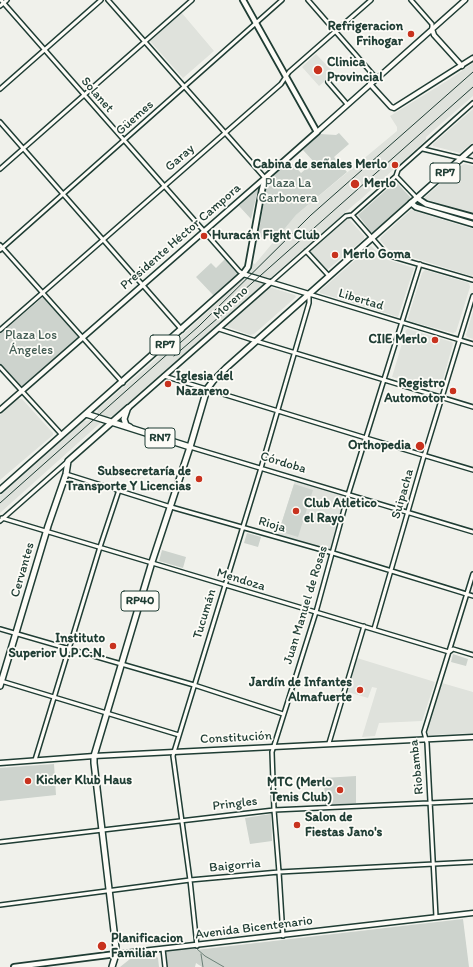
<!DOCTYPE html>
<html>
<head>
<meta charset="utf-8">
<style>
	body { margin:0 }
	canvas { display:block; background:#f0f1eb }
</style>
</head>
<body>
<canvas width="473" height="967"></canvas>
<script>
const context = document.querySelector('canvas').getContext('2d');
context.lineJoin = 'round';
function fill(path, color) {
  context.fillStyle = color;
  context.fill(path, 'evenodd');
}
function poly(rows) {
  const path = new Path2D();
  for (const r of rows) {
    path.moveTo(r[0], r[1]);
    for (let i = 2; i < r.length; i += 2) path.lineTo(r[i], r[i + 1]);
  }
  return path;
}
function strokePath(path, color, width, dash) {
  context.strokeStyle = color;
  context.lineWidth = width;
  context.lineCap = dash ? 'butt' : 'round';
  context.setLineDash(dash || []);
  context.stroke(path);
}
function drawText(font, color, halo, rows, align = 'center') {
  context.font = font + ' Itim,sans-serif';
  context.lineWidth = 3.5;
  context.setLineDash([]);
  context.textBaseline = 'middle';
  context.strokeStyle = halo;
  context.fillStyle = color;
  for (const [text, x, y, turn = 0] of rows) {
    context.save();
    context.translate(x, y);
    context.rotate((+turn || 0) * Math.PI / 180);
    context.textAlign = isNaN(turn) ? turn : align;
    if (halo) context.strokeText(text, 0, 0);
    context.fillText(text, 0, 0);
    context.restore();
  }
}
fill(poly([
	[181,12,214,51,183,78,149,40],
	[316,54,334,73,319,86,302,67],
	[473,63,473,96,426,137,426,140,361,199,356,203,113,416,107,417,0,513,0,496,84,421,90,420,98,412,97,409,104,404,155,360,241,281,252,270,252,263,255,264,296,215,397,131,397,127,390,116,450,79],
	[473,109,473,142,460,153,433,146,433,144],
	[465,164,473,166,473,214,425,199,425,197,462,165],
	[411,210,473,229,473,275,471,276,389,250,380,240,381,237],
	[347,219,349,219,364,236,364,239,327,270,310,253,311,250],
	[371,246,385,259,414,268,398,317,320,293,320,291],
	[425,270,469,283,470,287,456,332,453,333,409,321,408,318,422,273],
	[269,288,272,288,295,295,296,297,254,334,250,335,228,327,227,326],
	[473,311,473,339,467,337,466,335],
	[408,329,452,342,453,344,440,390,392,377,406,330],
	[18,399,22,399,53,433,53,435,0,480,0,415],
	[295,481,345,496,347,499,332,547,328,549,278,534],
	[357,658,435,682,422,721,379,723,375,736,362,737,377,688,372,687,368,698,348,692],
	[442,683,473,692,473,733,429,735,427,734]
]), '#dfe2dc');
fill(poly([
	[339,133,349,144,334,157,347,172,296,215,277,238,269,231,257,242,267,185,271,177,290,161,301,173,314,162,303,150,320,134,336,135],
	[394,183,397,183,411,198,410,200,373,232,371,232,358,215],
	[258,189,251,219,239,206],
	[225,259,238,275,214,296,196,277,211,263,216,268],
	[43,297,79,338,22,388,0,363,0,334],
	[294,484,313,490,298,537,279,531],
	[247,533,261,537,258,547,244,543],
	[162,550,186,557,183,568,159,561],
	[453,654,468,659,466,666,451,662],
	[54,764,56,795,0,801,0,768],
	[356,776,356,803,325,805,324,778],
	[271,814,272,841,250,844,245,818],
	[463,919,469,967,202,967,196,963,195,967,167,967,165,953,166,950,194,947,196,950],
	[156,956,158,958,159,967,120,967,130,959]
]), '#cdd3cd');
strokePath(poly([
	[197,949,205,956,224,967],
	[201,954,203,967]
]), '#6c8077', 1);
const minor = poly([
	[1,0,239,271,243,274],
	[108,0,265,178],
	[308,0,376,78],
	[411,0,432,24,432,29],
	[0,6,7,0],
	[328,82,347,104],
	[0,89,101,0],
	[0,122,182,330],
	[423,149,473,161],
	[0,169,192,0],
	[396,176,417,198],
	[352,215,387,255,473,280],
	[0,245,123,383],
	[0,250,282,0],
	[306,251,329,276],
	[271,282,346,216,352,215,396,176,398,170,473,103],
	[219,329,256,341,473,407],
	[0,330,281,84,289,72,371,0],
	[0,367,62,435],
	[164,376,366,438,473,470],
	[190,447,473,532],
	[66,474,171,507,333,553,473,596],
	[2,518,449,652,453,649,473,655],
	[0,521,67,462],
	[0,629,194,685,283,714],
	[374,629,424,456,473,296],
	[1,681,179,735],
	[329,743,364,626],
	[35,760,100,547,119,490],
	[0,842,274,810,473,801],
	[0,905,190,880,279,872,473,862],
	[436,917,427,743,424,732,473,574],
	[283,936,279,872,274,810,272,752,316,612,348,495,420,264],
	[197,946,190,880,173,756,174,752,261,468,309,303,309,294,473,344],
	[163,949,165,967]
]);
const tertiary = poly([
	[432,29,434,35,462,66],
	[370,84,391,107,394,108,473,58],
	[317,132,465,0],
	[243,274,309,294],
	[128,408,271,282],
	[0,410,265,178],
	[0,763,94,756,473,737],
	[116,954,473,913]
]);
const secondary = poly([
	[243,0,317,132,265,178,262,190,248,267,243,274],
	[417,198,426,204,473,217],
	[411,203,416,207,473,224],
	[14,967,116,954]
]);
const primary = poly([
	[127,410,124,419,126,425,130,427],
	[86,414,190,447],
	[0,490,243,274],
	[0,686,48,526,66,474,68,461,128,408],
	[112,967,116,954,116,948,94,763,94,756,152,562,190,447,207,389,213,381,226,368,473,148]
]);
strokePath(minor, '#1f3d34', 6);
strokePath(tertiary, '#1f3d34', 7);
strokePath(secondary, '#1f3d34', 8);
strokePath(primary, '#1f3d34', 8);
strokePath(minor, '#fdfcf7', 3);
strokePath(tertiary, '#fdfcf7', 4);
strokePath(secondary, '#fdfcf7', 4.5);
strokePath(primary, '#fdfcf7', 5);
strokePath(poly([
	[234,299,473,87],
	[174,356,241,298],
	[0,503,199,326,311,215,473,72]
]), '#1f3d34', 1);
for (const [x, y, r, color] of [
	[411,34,4,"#c8321e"],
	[318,70,5,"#c8321e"],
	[395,165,4,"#c8321e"],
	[355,184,5,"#c8321e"],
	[204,236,4,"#c8321e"],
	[335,255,4,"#c8321e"],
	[435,340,4,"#c8321e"],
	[168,384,4,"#c8321e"],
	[453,391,4,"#c8321e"],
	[420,446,5,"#c8321e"],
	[199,479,4,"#c8321e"],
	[296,511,4,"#c8321e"],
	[113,646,4,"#c8321e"],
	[360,690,4,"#c8321e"],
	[28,781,4,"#c8321e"],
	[340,790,4,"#c8321e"],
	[297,825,4,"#c8321e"],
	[102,946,5,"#c8321e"]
]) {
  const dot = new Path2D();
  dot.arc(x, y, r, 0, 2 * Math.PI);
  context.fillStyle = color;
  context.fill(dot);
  strokePath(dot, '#fdfcf7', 1.5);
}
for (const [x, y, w] of [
	[445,173,30],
	[165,345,30],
	[160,438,30],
	[140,601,38]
]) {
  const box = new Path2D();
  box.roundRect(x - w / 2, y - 10, w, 20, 3);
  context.fillStyle = '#fdfcf7';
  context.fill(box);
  strokePath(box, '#1f3d34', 1);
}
drawText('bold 12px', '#1f3d34', null, [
	["RP7",445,173],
	["RP7",165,345],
	["RN7",160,438],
	["RP40",140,601]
]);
drawText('bold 13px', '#1f3d34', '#fdfcf7', [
	["Refrigeracion",403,27],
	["Frihogar",403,42],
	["Clinica",327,63,"left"],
	["Provincial",327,78,"left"],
	["Cabina de señales Merlo",387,165],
	["Merlo",364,184,"left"],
	["Huracán Fight Club",212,236,"left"],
	["Merlo Goma",343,255,"left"],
	["CIIE Merlo",427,340],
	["Iglesia del",176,377,"left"],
	["Nazareno",176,392,"left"],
	["Registro",445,384],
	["Automotor",445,399],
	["Orthopedia",411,446],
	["Subsecretaría de",191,472],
	["Transporte Y Licencias",191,487],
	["Club Atletico",304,504,"left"],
	["el Rayo",304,519,"left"],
	["Instituto",105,639],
	["Superior U.P.C.N.",105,654],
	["Jardín de Infantes",352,683],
	["Almafuerte",352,698],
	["Kicker Klub Haus",36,781,"left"],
	["MTC (Merlo",332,783],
	["Tenis Club)",332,798],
	["Salon de",305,818,"left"],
	["Fiestas Jano's",305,833,"left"],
	["Planificacion",111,939,"left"],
	["Familiar",111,954,"left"]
], 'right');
drawText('13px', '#1f3d34', '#fdfcf7', [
	["Solanet",97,95,49],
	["Güemes",135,118,-42],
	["Garay",180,158,-41],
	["Presidente Héctor Campora",181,237,-41],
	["Libertad",361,300,17],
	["Moreno",231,303,-42],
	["Córdoba",283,463,17],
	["Suipacha",403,494,-74],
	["Rioja",272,525,16],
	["Cervantes",23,570,-74],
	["Mendoza",241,580,17],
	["Juan Manuel de Rosas",306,605,-73],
	["Tucumán",205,614,-73],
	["Constitución",236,738,-3],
	["Riobamba",417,767,-96],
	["Pringles",235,804,-7],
	["Baigorria",235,866,-5],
	["Avenida Bicentenario",254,928,-7]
]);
drawText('13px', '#425b53', '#fdfcf7', [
	["Plaza La",288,184],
	["Carbonera",288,199],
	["Plaza Los",31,336],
	["Ángeles",31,351]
]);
</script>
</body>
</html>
